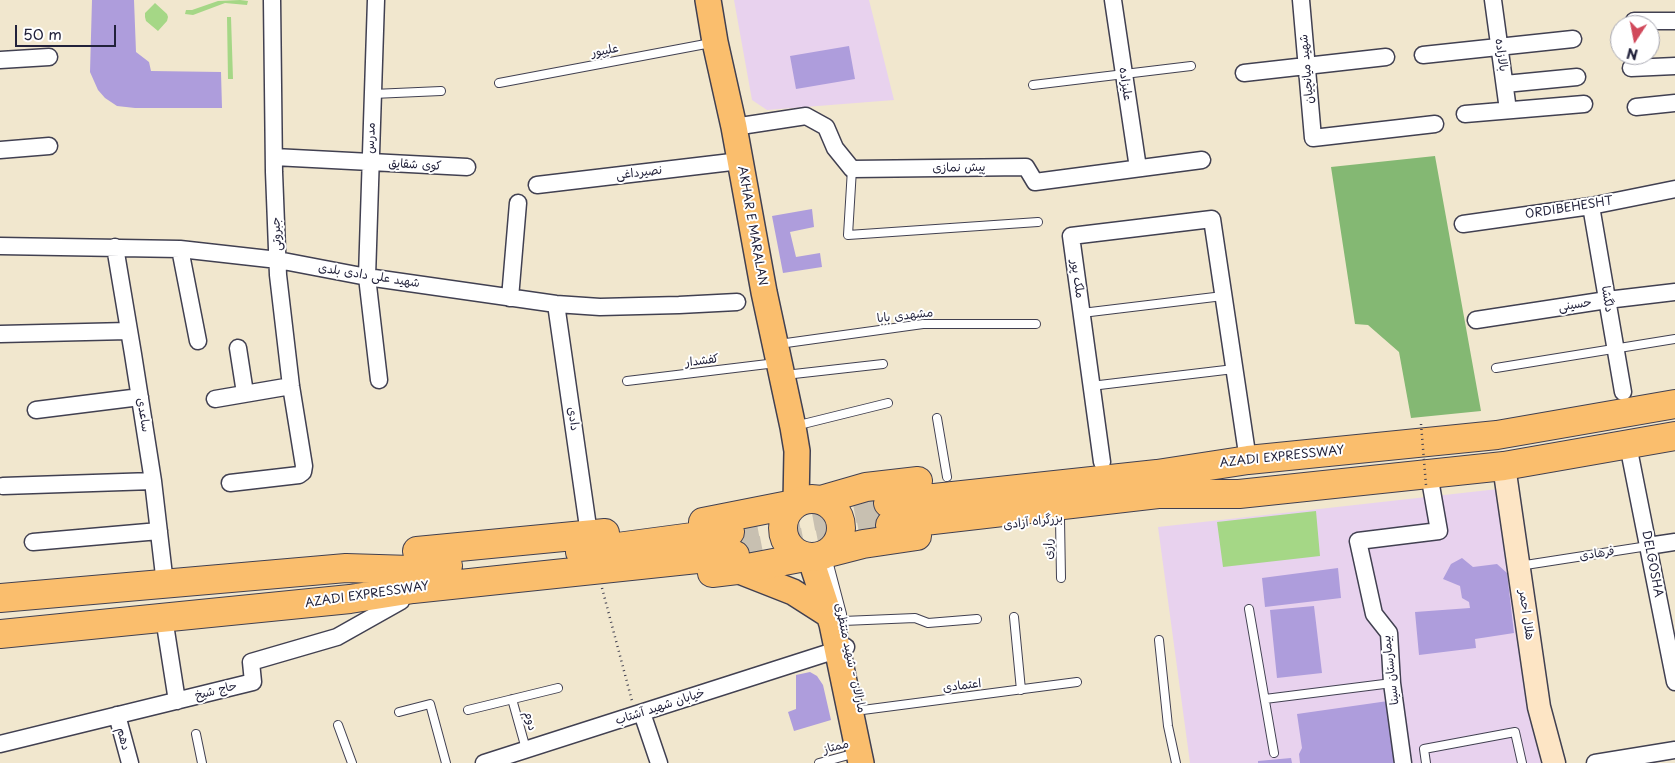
<!DOCTYPE html>
<html>
<head>
<meta charset="utf-8">
<style>
	body { margin:0 }
	#map { position:relative; width:1675px; height:763px; overflow:hidden; background:#f1e7ce; font-family:"Playpen Sans",sans-serif }
	canvas { display:block }
	.north { position:absolute; left:1610px; top:15px; width:50px; height:50px; box-sizing:border-box; background:#fff; border:1px solid #a7a7b1; border-radius:50%; rotate:191deg; font-size:14px; font-weight:700; line-height:20px; text-align:center; color:#22223b }
	.north::after { content:''; display:block; margin:auto; width:18px; height:22px; background:#d1495b; clip-path:polygon(50% 0,100% 100%,50% 72%,0 100%) }
	.scale { position:absolute; left:15px; top:25px; width:101px; height:22px; box-sizing:border-box; border:2px solid #22223b; border-top:0; padding-left:6px; font-size:15px; line-height:18px; white-space:nowrap; color:#22223b; -webkit-text-stroke:4px #fff; paint-order:stroke }
</style>
</head>
<body>
<div id="map">
<canvas width="1675" height="763"></canvas>
<div class="north">N</div>
<div class="scale">50 m</div>
</div>
<script>
const context = document.querySelector('canvas').getContext('2d');
context.lineJoin = 'round';
function fill(path, color) {
  context.fillStyle = color;
  context.fill(path, 'evenodd');
}
function poly(rows) {
  const path = new Path2D();
  for (const r of rows) {
    if (r.length === 3) {
      path.moveTo(r[0] + r[2], r[1]);
      path.arc(r[0], r[1], r[2], 0, 2 * Math.PI);
      continue;
    }
    path.moveTo(r[0], r[1]);
    for (let i = 2; i < r.length; i += 2) path.lineTo(r[i], r[i + 1]);
  }
  return path;
}
function strokePath(path, color, width, dash) {
  context.strokeStyle = color;
  context.lineWidth = width;
  context.lineCap = dash ? 'butt' : 'round';
  context.setLineDash(dash || []);
  context.stroke(path);
}
function drawText(font, color, halo, rows, align = 'center') {
  context.font = font + ' "Playpen Sans","Playpen Sans Arabic",sans-serif';
  context.lineWidth = 4;
  context.setLineDash([]);
  context.textBaseline = 'middle';
  context.strokeStyle = halo;
  context.fillStyle = color;
  for (const [text, x, y, turn = 0] of rows) {
    context.save();
    context.translate(x, y);
    context.rotate((+turn || 0) * Math.PI / 180);
    context.textAlign = isNaN(turn) ? turn : align;
    if (halo) context.strokeText(text, 0, 0);
    context.fillText(text, 0, 0);
    context.restore();
  }
}
fill(poly([
	[734,0,869,0,894,100,767,110,752,100],
	[1498,489,1524,646,1527,708,1541,763,1190,763,1158,527]
]), '#e8d2ee');
fill(poly([
	[240,0,248,1,247,5,225,3,193,15,185,14,186,10,192,10,218,1],
	[155,3,167,14,168,17,167,21,158,31,146,21,145,17,145,13],
	[227,17,231,17,233,79,228,79],
	[1316,511,1320,556,1223,567,1217,522]
]), '#a5d786');
fill(poly([
	[1435,156,1481,411,1411,418,1399,352,1368,325,1355,324,1331,167]
]), '#84b873');
fill(poly([
	[92,0,134,0,136,52,149,62,151,71,221,72,222,108,135,108,117,106,105,98,98,90,90,72],
	[849,46,855,79,796,89,790,56],
	[812,209,814,227,790,232,796,257,820,253,822,267,783,273,772,216],
	[1462,558,1473,567,1497,564,1507,573,1514,633,1475,639,1476,648,1419,655,1415,612,1470,608,1469,602,1462,598,1460,586,1443,579,1451,564],
	[1338,568,1341,598,1265,607,1262,578],
	[1314,606,1322,673,1277,678,1270,610],
	[810,672,817,676,823,685,831,720,794,731,788,712,796,709,796,675],
	[1388,701,1398,763,1300,763,1299,754,1302,748,1297,714],
	[1291,758,1292,763,1258,763,1258,761]
]), '#ae9ddc');
strokePath(poly([
	[730,532,888,503],
	[735,555,890,525]
]), '#c8c0b1', 28, [28, 14]);
const lane = poly([
	[499,83,711,43],
	[1033,85,1191,66],
	[373,94,441,91],
	[852,169,848,235,1038,222],
	[1082,313,1223,296],
	[779,344,923,324,1036,324],
	[1496,368,1675,339],
	[785,375,883,364],
	[627,381,776,363],
	[1091,386,1234,369],
	[937,418,947,477],
	[795,426,888,403],
	[1060,519,1061,578],
	[827,557,842,614],
	[1519,566,1648,546],
	[1249,609,1274,753],
	[1014,617,1021,690],
	[836,623,843,621,915,618,928,623,977,619],
	[1159,640,1168,726,1176,763],
	[512,699,526,749],
	[1265,699,1392,683],
	[468,710,558,688],
	[855,711,1077,682],
	[399,712,430,704,446,763],
	[338,725,352,763],
	[196,734,202,763],
	[819,763,856,753],
	[1426,763,1424,749,1515,732,1522,763]
]);
const street = poly([
	[376,0,367,277,379,380],
	[1113,0,1138,168],
	[1301,0,1313,138,1435,124],
	[1493,0,1508,110],
	[1634,21,1675,21],
	[1423,55,1573,39],
	[0,60,49,57],
	[1631,68,1675,66],
	[1244,73,1386,57],
	[1505,84,1577,77],
	[1636,107,1675,103],
	[1465,114,1584,104],
	[734,127,806,116,826,127,835,148,852,169,1026,167,1035,182,1202,160],
	[0,150,49,146],
	[274,157,467,167],
	[537,185,740,161],
	[1591,206,1623,392],
	[1463,224,1591,206,1675,189],
	[0,246,180,249,278,260,367,277,556,304,600,307,679,305,737,302],
	[115,247,133,354,153,481,165,584],
	[180,249,198,341],
	[510,298,518,203],
	[556,304,589,534],
	[1476,320,1607,300,1675,292],
	[0,334,128,331],
	[238,348,245,393],
	[215,399,291,386],
	[36,410,140,397],
	[1628,445,1675,682],
	[1102,462,1071,236,1212,219,1248,460],
	[230,483,299,475,303,472,304,466,291,386,278,275,274,172,272,0],
	[3,486,153,481],
	[33,542,159,531],
	[1648,546,1675,542],
	[164,618,177,701],
	[642,713,659,763],
	[117,715,130,763],
	[0,744,253,682,251,662,337,637,401,601],
	[484,763,846,647],
	[1403,763,1392,683,1389,633,1374,614,1358,541,1439,531,1429,474],
	[1595,763,1675,750]
]);
const secondary = poly([
	[1504,466,1539,707,1554,763]
]);
const primary = poly([
	[708,0,715,42,734,127,764,292,793,427,797,451,796,503],
	[810,557,832,624,861,763],
	[737,570,793,592,829,615]
]);
const highway = poly([
	[812,528,29],
	[821,500,866,487,918,481],
	[888,503,1157,474,1248,460,1497,435,1675,404],
	[703,522,794,504],
	[890,525,1158,494,1239,494,1504,466,1675,436],
	[417,551,605,533],
	[580,552,730,532],
	[828,553,863,544,917,536],
	[712,573,737,570,805,557],
	[0,598,346,568,411,570,448,566],
	[0,634,350,599,413,589,735,555]
]);
strokePath(lane, '#414051', 10);
strokePath(street, '#414051', 19);
strokePath(secondary, '#414051', 25);
strokePath(primary, '#414051', 28);
strokePath(highway, '#414051', 30);
strokePath(poly([
	[602,588,632,701]
]), '#414051', 2.5, [1, 4]);
strokePath(lane, '#fff', 8);
strokePath(street, '#fff', 16);
strokePath(secondary, '#fde5c5', 22);
strokePath(primary, '#fabe6d', 25);
strokePath(highway, '#fabe6d', 28);
strokePath(poly([
	[1421,424,1426,485]
]), '#414051', 2.5, [1, 4]);
drawText('12px', '#22223b', '#fff', [
	["علیپور",605,51,-11],
	["بالازاده",1501,55,82],
	["شهید میانچیان",1307,69,-95],
	["علیزاده",1125,84,82],
	["مدرس",371,138,-88],
	["کوی شقایق",415,165,3],
	["پیش نمازی",959,168,-1],
	["نصیرداغی",639,173,-7],
	["ORDIBEHESHT",1569,208,-9],
	["AKHAR E MARALAN",752,226,80],
	["جبروتی",277,234,-93],
	["شهید علی دادی بلدی",369,276,9],
	["ملک پور",1077,279,82],
	["دلگشا",1607,299,81],
	["حسینی",1575,305,-9],
	["مشهدی بابا",905,316,-6],
	["کفشدار",702,361,-7],
	["ساعدی",143,415,81],
	["دادی",573,419,82],
	["AZADI EXPRESSWAY",1282,457,-6],
	["بزرگراه آزادی",1033,522,-7],
	["رازی",1049,549,-91],
	["فرهادی",1597,554,-9],
	["DELGOSHA",1652,564,79],
	["AZADI EXPRESSWAY",367,595,-8],
	["هلال احمر",1526,615,82],
	["مارالان - شهید منتظری",850,658,78],
	["بیمارستان سینا",1391,670,-97],
	["اعتمادی",962,686,-7],
	["حاج شیخ",216,691,-14],
	["خیابان شهید آشتاب",660,707,-18],
	["دوم",530,721,75],
	["دهم",123,739,76],
	["ممتاز",836,747,-15]
]);
</script>
</body>
</html>
